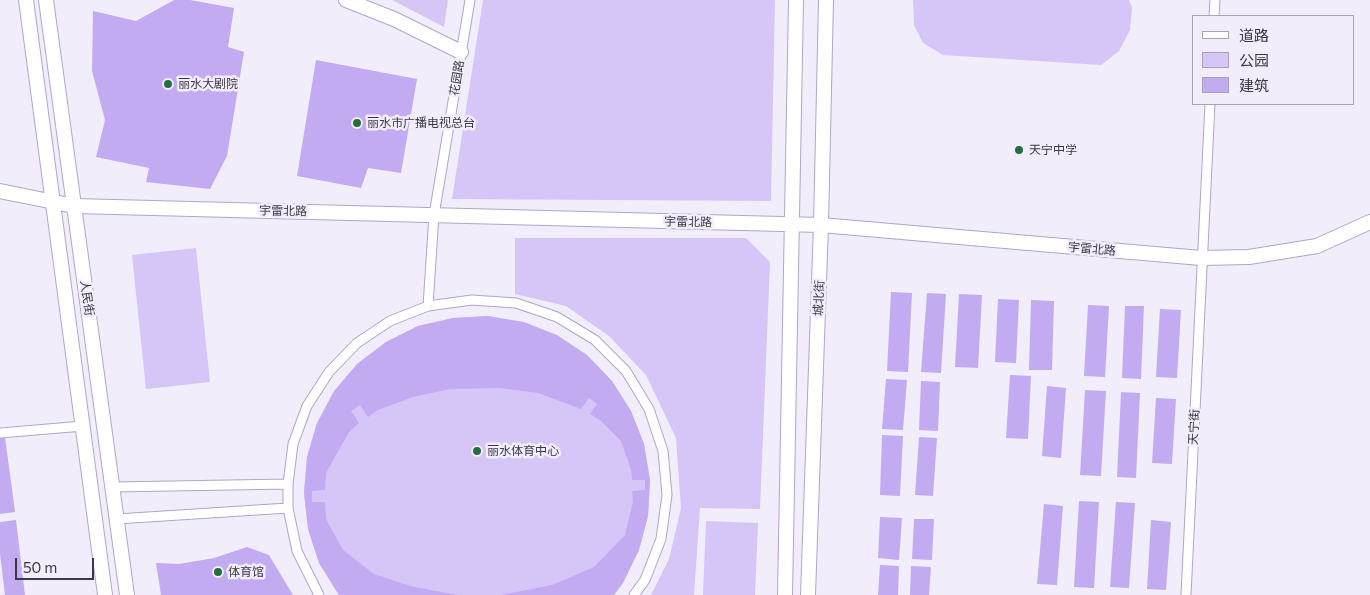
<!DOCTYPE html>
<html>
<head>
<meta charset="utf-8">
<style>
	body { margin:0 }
	#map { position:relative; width:1370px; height:595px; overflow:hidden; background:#f1edfa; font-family:Commissioner,"Noto Sans SC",sans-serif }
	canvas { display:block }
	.legend { position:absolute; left:1192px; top:15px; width:162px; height:90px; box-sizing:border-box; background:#f1edfa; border:1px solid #a8a4b1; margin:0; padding:6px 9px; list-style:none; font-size:15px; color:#3b3744 }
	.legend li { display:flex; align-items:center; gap:10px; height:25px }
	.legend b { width:25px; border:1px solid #a8a4b1 }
	.scale { position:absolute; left:15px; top:558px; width:79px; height:22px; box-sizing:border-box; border:2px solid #3b3744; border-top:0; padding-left:6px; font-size:15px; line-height:18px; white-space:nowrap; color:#3b3744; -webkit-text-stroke:4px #f1edfa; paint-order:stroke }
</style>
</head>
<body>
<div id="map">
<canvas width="1370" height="595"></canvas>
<ul class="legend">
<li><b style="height:6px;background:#fff"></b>道路</li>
<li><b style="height:14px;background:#d6c6f8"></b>公园</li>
<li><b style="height:14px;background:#c3abf2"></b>建筑</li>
</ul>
<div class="scale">50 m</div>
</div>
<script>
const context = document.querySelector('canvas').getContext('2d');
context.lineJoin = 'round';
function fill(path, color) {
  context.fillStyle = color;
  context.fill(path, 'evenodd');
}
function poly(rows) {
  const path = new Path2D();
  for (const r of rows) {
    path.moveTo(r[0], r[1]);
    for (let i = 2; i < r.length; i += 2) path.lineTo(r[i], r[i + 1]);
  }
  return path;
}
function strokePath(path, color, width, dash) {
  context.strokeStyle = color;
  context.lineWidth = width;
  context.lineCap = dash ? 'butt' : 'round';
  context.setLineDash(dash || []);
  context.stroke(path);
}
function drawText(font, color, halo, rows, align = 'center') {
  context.font = font + ' Commissioner,"Noto Sans SC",sans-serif';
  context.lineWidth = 5;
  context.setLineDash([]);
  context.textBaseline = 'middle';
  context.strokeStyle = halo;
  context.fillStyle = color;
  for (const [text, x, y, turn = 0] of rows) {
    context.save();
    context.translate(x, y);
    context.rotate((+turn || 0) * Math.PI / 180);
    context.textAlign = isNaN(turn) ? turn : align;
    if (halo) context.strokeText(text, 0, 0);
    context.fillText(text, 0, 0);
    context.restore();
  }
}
fill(poly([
	[392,0,448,0,444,27],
	[483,0,775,0,771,201,452,199],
	[913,0,1129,0,1132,8,1130,30,1119,51,1101,65,943,55,923,43,914,25],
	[515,238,746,238,770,262,760,509,700,508,694,595,651,595,669,559,681,508,676,438,646,375,609,336,566,306,515,294],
	[196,248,210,382,146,389,132,255],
	[488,316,587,355,612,381,631,411,644,444,650,480,648,516,639,550,623,583,614,595,339,595,319,563,308,529,304,493,307,457,317,423,357,364,386,342,418,326,453,318],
	[706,521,758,523,755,595,703,595]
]), '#d6c6f8');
fill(poly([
	[174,0,190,0,234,8,228,47,244,52,227,156,210,189,146,182,149,168,96,157,105,120,92,71,93,11,136,21],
	[316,60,417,79,401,173,368,168,361,188,297,176],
	[891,292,912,293,908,372,887,371],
	[927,293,946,294,941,373,921,372],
	[959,294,982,295,978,368,955,367],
	[998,299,1019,300,1016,363,995,362],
	[1031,300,1054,301,1052,370,1029,370],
	[1088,305,1109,306,1105,377,1084,376],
	[1125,306,1144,306,1141,379,1122,378],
	[1160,309,1181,310,1177,378,1156,377],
	[488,316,524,322,557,335,587,355,612,381,631,411,644,444,650,480,648,516,639,550,623,583,614,595,501,595,552,585,594,567,625,535,633,502,632,491,645,490,645,480,632,480,631,470,621,441,601,421,590,414,597,404,589,398,581,409,538,393,499,388,450,389,413,397,378,410,368,417,360,405,351,411,359,423,349,432,326,473,325,490,312,491,312,502,325,502,326,519,343,550,374,574,410,586,458,595,339,595,319,563,308,529,304,493,307,457,317,423,334,391,357,364,386,342,418,326,453,318],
	[1010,375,1031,376,1028,439,1006,438],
	[886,379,907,380,903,430,882,429],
	[921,381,940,382,938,431,919,430],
	[1047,386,1066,388,1061,458,1042,456],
	[1085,390,1106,391,1101,476,1080,475],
	[1121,392,1140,393,1136,478,1117,477],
	[1156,398,1176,399,1172,464,1152,463],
	[882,435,903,436,900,496,880,495],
	[5,437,15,512,0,514,0,438],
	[919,437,937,438,933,496,915,495],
	[1079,501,1099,502,1094,588,1074,587],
	[1116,502,1135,503,1129,588,1110,587],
	[1044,504,1063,506,1057,585,1037,584],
	[880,517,902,518,899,560,878,558],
	[914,519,934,519,932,560,912,559],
	[16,520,25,595,5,595,0,554,0,522],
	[1151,520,1171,522,1166,590,1147,589],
	[247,547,269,555,293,595,161,595,156,563,179,564,214,558],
	[880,565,899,566,898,595,878,595],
	[911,566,931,567,929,595,910,595]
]), '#c3abf2');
const street = poly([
	[1214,16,1215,0],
	[428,306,434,215,470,0],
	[0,433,83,426],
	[113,487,288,484],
	[117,519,288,508],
	[319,595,297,551,288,508,288,484,293,444,307,406,329,372,357,343,390,321,428,306,472,300,516,303,557,317,595,340,626,371,649,409,663,451,667,495,661,539,645,580,634,595],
	[1186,595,1210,104]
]);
const secondary = poly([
	[26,0,105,595],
	[46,0,127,595],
	[346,0,394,19,461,52],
	[0,191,74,206,821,225,1201,258,1249,257,1317,246,1370,222],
	[785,595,796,0],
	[808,595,821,225,826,0]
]);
strokePath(street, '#b0a6c6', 11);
strokePath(secondary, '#b0a6c6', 16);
strokePath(street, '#fff', 9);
strokePath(secondary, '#fff', 14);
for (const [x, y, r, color] of [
	[168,84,5,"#226e3d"],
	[357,123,5,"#226e3d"],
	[1019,150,5,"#226e3d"],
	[477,451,5,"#226e3d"],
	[218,572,5,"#226e3d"]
]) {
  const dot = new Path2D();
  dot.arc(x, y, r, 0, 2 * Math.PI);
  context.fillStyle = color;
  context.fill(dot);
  strokePath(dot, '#f1edfa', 2);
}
drawText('12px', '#3b3744', '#f1edfa', [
	["花园路",457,78,-81],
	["宇雷北路",283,211,1],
	["宇雷北路",688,222,1],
	["宇雷北路",1092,249,5],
	["人民街",87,298,82],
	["城北街",819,298,-88],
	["天宁街",1194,427,-87]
]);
drawText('12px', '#3b3744', '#f1edfa', [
	["丽水大剧院",178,84],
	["丽水市广播电视总台",367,123],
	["天宁中学",1029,150],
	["丽水体育中心",487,451],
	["体育馆",228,572]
], 'left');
</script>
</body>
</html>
